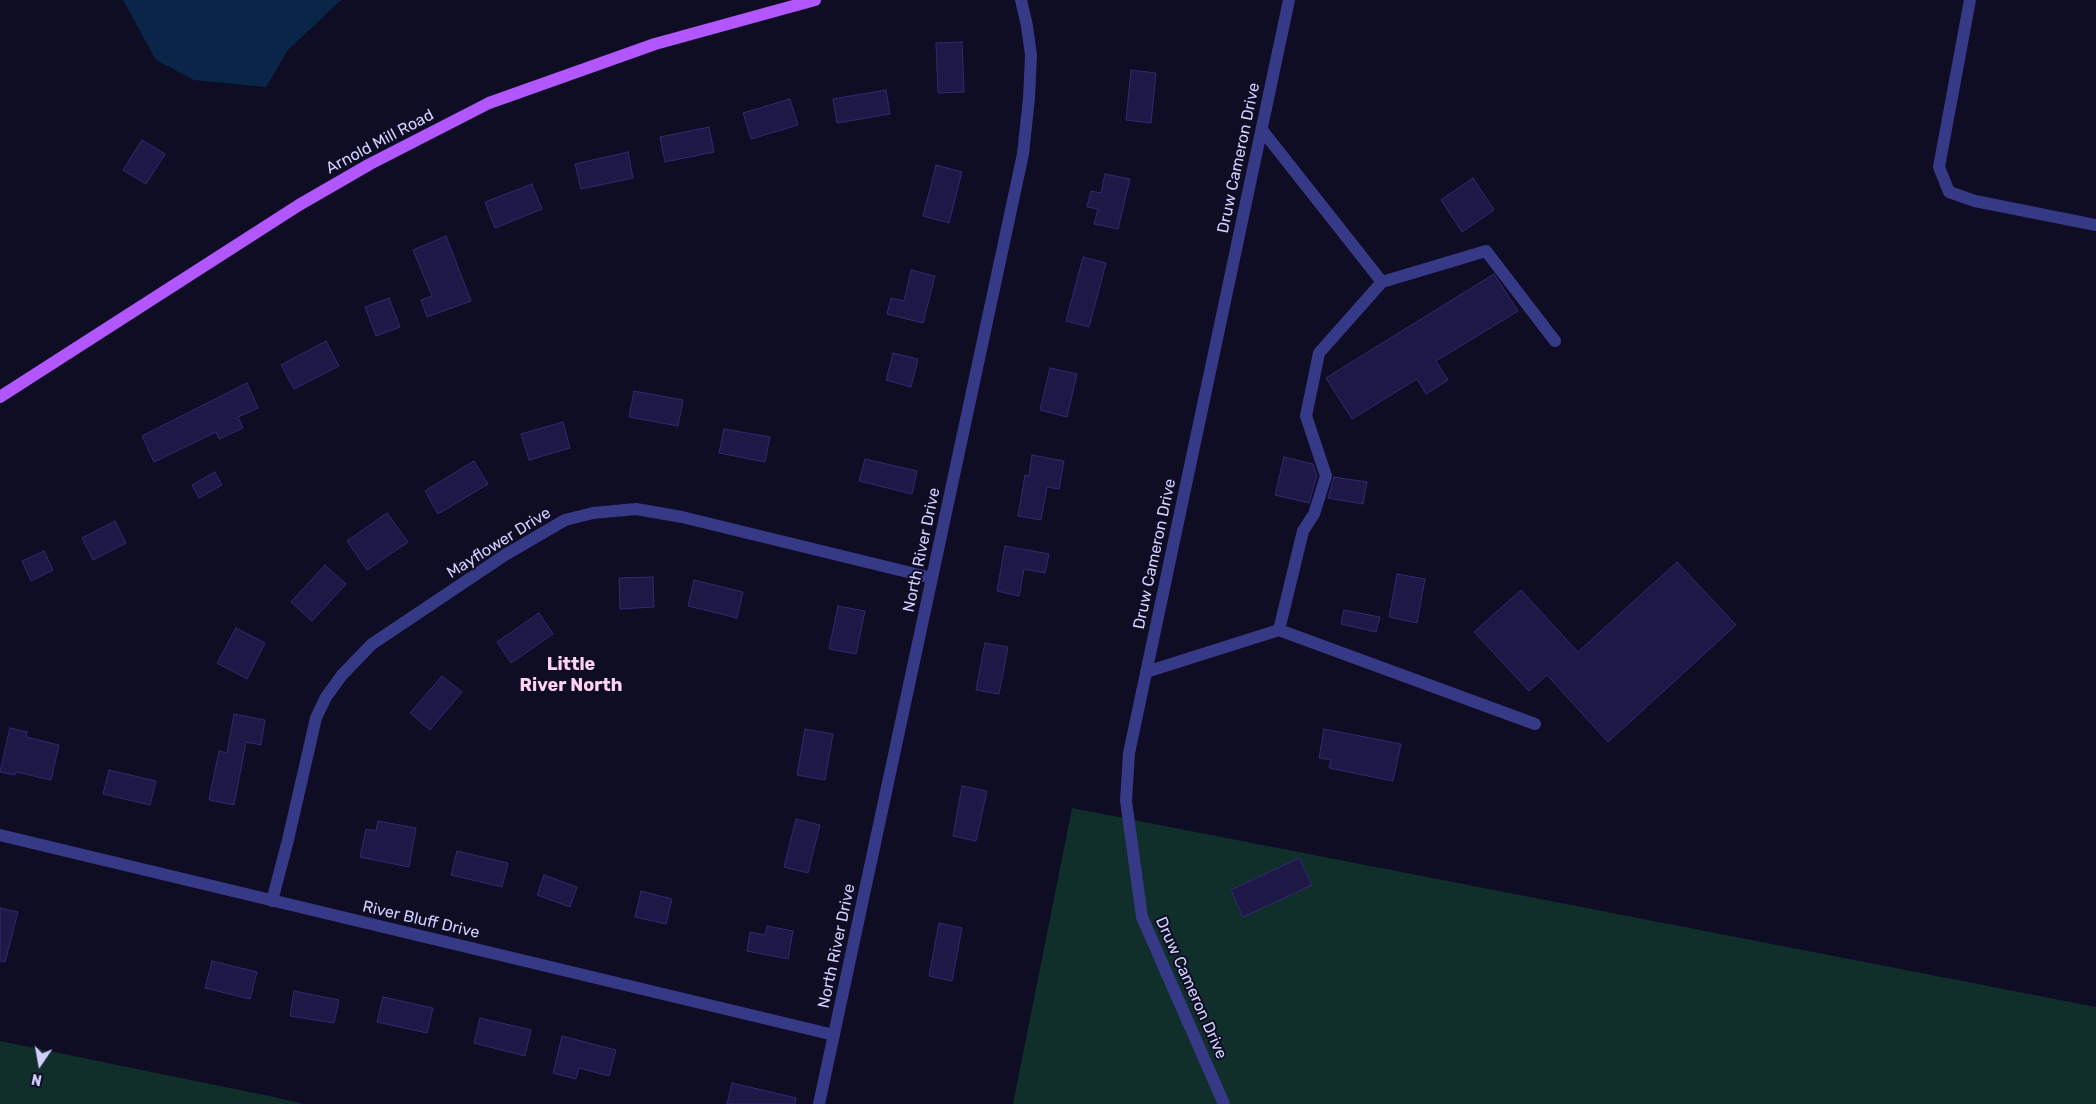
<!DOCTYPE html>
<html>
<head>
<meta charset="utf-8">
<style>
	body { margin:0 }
	#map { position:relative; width:2096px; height:1104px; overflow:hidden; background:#0f0d24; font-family:Rubik,sans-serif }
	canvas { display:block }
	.north { position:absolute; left:15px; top:1039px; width:50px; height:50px; -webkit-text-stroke:4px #0f0d24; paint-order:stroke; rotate:192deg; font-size:14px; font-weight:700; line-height:20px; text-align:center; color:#d2d0ff }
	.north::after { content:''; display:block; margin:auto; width:18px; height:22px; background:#d2d0ff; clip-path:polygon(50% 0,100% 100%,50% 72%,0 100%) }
</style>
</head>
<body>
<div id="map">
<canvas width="2096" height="1104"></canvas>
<div class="north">N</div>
</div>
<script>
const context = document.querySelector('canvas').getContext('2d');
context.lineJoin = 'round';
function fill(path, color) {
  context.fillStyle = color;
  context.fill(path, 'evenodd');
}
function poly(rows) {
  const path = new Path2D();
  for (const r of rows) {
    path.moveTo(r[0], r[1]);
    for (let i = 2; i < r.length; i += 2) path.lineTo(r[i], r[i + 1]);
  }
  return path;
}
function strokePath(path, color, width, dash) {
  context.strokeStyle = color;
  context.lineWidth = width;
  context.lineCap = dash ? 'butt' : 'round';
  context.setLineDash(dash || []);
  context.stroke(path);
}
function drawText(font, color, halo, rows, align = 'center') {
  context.font = font + ' Rubik,sans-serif';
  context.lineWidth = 4;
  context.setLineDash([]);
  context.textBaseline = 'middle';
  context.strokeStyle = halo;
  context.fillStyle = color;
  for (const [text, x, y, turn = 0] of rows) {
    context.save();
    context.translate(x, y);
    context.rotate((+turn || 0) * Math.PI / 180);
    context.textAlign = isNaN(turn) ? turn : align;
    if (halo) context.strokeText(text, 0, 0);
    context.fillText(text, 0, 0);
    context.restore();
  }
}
fill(poly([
	[1072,808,2096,1007,2096,1104,1013,1104],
	[0,1041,269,1096,304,1104,0,1104]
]), '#102f2b');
fill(poly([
	[123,0,341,0,288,50,266,87,194,80,156,60]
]), '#092547');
const building = poly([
	[962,42,964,92,938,93,936,43,962,42],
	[1131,70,1156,73,1151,123,1126,120,1131,70],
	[886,90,890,114,837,123,833,99,886,90],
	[790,99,798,125,751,139,743,113,790,99],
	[709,127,714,152,665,162,660,137,709,127],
	[142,140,165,154,146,184,123,170,142,140],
	[628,152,633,178,581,189,575,164,628,152],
	[936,165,962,172,949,223,923,216,936,165],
	[1105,174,1130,179,1118,229,1094,224,1098,209,1087,207,1091,191,1101,193,1105,174],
	[1473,178,1494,210,1462,232,1441,200,1473,178],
	[532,184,542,209,495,228,485,202,532,184],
	[446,236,471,301,427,317,421,300,432,296,413,250,446,236],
	[1083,257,1106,263,1089,327,1066,321,1083,257],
	[911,270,935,276,923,323,887,314,891,298,904,301,911,270],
	[1494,274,1518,311,1436,361,1448,380,1426,394,1417,379,1352,419,1326,378,1494,274],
	[389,298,400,327,376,336,365,307,389,298],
	[326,341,339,366,294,389,281,365,326,341],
	[893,353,918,359,911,387,886,380,893,353],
	[1050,368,1077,374,1067,417,1040,410,1050,368],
	[247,383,258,408,238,417,243,428,219,439,216,432,154,462,142,436,247,383],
	[634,391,683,400,678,426,629,417,634,391],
	[563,422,570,448,529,460,521,434,563,422],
	[724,429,770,437,765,462,719,453,724,429],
	[1032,455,1064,461,1059,489,1047,487,1041,520,1018,516,1025,475,1029,476,1032,455],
	[1284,457,1313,464,1317,476,1309,503,1275,495,1284,457],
	[865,459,917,471,912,494,859,481,865,459],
	[474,461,488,484,438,514,425,491,474,461],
	[215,472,222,485,199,498,192,485,215,472],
	[1334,477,1367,482,1363,504,1328,498,1334,477],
	[387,513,408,542,367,570,347,541,387,513],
	[115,521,126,543,93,560,82,538,115,521],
	[1005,546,1049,554,1045,573,1024,569,1019,596,997,591,1005,546],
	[44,551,53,570,31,581,22,561,44,551],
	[1677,562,1736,625,1608,742,1547,675,1529,691,1474,632,1521,590,1578,652,1677,562],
	[325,565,346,584,312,621,291,602,325,565],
	[1397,574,1425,579,1417,623,1389,617,1397,574],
	[653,577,654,607,620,609,619,578,653,577],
	[694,580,743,592,737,618,688,606,694,580],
	[838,606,865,611,856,654,829,649,838,606],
	[1344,610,1380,617,1376,632,1341,624,1344,610],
	[539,613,553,634,511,663,497,642,539,613],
	[236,628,265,643,247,679,217,663,236,628],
	[985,643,1008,647,999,694,976,690,985,643],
	[442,676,462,692,430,730,410,713,442,676],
	[234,714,265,720,261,745,246,742,234,805,209,800,219,751,227,753,234,714],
	[10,728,27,732,26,737,59,745,51,780,16,772,15,775,0,772,10,728],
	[805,729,833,734,825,780,797,775,805,729],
	[1324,729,1401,744,1393,781,1329,768,1331,760,1319,758,1324,729],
	[109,770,156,781,150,805,103,794,109,770],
	[962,786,987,791,976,841,953,836,962,786],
	[796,819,820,825,808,873,784,867,796,819],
	[378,821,416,828,409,867,360,857,366,829,376,831,378,821],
	[457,851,508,863,502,887,451,875,457,851],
	[1299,858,1312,885,1243,917,1231,890,1299,858],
	[544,875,577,887,570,907,537,895,544,875],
	[641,891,672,899,666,924,635,917,641,891],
	[0,908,18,912,5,962,0,961,0,908],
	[939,923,962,928,952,981,929,976,939,923],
	[767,926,793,931,788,959,747,951,750,932,765,935,767,926],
	[212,961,257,972,250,999,205,988,212,961],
	[294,991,339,1000,334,1023,290,1016,294,991],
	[383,997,433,1008,427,1033,377,1022,383,997],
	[480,1018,531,1030,525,1056,474,1043,480,1018],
	[562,1036,616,1050,609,1076,579,1068,576,1079,553,1073,562,1036],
	[732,1083,796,1098,795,1104,727,1104,732,1083]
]);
fill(building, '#1e1846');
strokePath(building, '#322973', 1);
strokePath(poly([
	[1970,0,1939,167,1949,192,1975,201,2096,225],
	[1382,282,1486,251,1555,341],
	[1279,630,1535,724],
	[1146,672,1279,630,1303,531,1314,514,1326,476,1306,416,1319,353,1382,282,1262,130],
	[0,835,834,1035],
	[272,901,288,840,316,718,326,697,342,675,372,644,505,555,565,520,593,513,636,509,682,517,932,578],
	[819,1104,1023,154,1029,98,1031,55,1027,26,1021,0],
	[1224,1104,1142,917,1126,801,1129,753,1289,0]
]), '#363986', 12);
strokePath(poly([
	[0,397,299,205,370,164,489,103,655,44,815,0]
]), '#b257ff', 12);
drawText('16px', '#d2d0ff', '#0f0d24', [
	["Arnold Mill Road",380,142,-28],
	["Druw Cameron Drive",1239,158,-78],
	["Mayflower Drive",499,543,-32],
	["North River Drive",922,550,-78],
	["Druw Cameron Drive",1155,554,-78],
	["River Bluff Drive",421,920,13],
	["North River Drive",837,946,-78],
	["Druw Cameron Drive",1191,988,66]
]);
drawText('bold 18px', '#ffd2f2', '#0f0d24', [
	["Little",571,665],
	["River North",571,686]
]);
</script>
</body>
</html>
